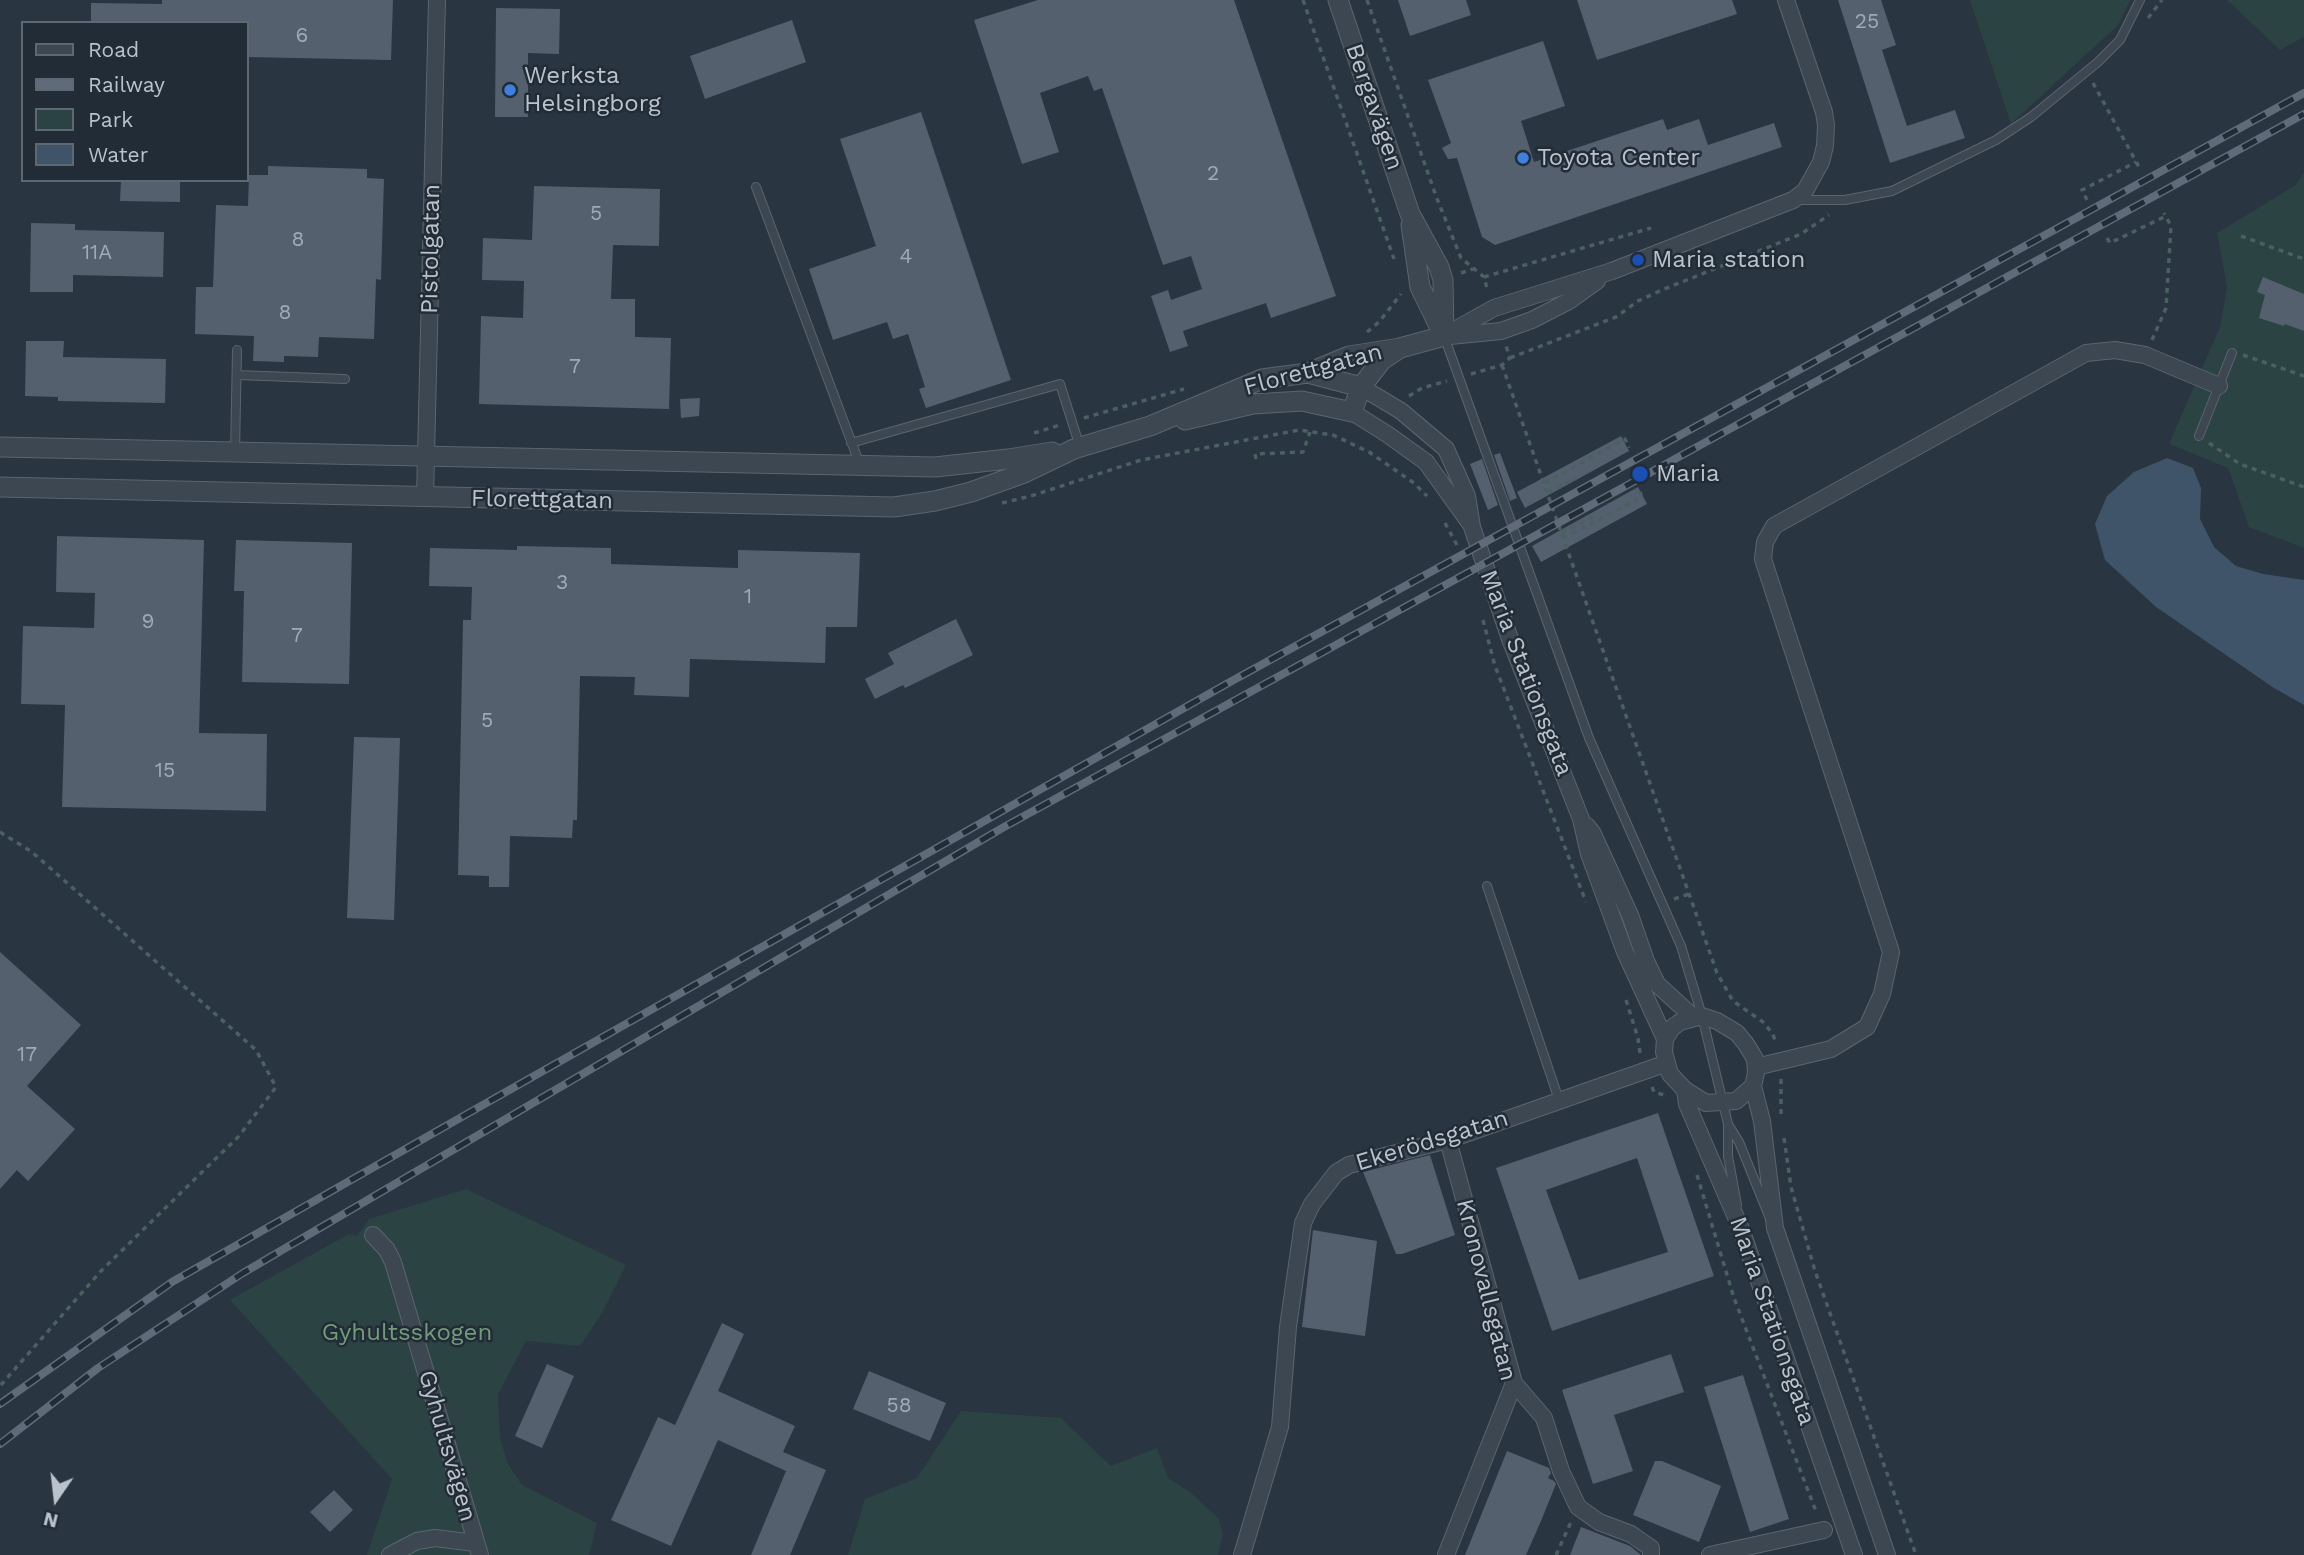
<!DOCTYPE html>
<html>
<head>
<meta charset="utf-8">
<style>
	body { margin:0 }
	#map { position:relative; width:2304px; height:1555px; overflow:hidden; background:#293541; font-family:"Work Sans",sans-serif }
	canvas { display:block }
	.legend { position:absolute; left:21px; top:21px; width:228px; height:161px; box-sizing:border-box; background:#212c37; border:2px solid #5e6872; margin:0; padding:9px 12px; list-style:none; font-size:21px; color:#bac2cb }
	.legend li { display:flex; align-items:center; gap:14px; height:35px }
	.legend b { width:35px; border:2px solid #5e6872 }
	.north { position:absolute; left:21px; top:1464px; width:70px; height:70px; -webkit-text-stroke:5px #212c37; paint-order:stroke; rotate:194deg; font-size:19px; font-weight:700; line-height:28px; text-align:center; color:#bac2cb }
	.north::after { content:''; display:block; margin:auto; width:24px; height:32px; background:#bac2cb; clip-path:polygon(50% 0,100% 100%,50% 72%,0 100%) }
</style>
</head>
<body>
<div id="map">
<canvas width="2304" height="1555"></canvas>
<ul class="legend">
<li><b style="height:9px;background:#3d4751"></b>Road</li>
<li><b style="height:9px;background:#5f6b78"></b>Railway</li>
<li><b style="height:19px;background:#2c4343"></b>Park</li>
<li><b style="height:19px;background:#405469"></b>Water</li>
</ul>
<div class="north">N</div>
</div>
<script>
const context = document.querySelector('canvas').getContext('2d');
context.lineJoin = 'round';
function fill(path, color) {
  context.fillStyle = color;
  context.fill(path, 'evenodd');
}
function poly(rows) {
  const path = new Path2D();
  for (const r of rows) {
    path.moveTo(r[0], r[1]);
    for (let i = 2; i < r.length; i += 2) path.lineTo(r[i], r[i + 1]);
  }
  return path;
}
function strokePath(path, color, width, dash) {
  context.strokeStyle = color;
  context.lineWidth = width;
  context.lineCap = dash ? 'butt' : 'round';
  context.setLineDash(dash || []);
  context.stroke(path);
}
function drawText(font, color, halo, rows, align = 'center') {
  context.font = font + ' "Work Sans",sans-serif';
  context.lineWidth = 5;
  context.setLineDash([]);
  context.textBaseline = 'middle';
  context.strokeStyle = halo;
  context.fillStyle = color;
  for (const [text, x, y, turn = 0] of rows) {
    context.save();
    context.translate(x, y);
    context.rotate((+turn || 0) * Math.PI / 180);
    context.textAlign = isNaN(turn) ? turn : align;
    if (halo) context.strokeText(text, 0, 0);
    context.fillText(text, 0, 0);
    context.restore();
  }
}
fill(poly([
	[1970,0,2130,0,2118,25,2011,124],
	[2227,0,2304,0,2304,37,2280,50],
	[2304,172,2304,548,2249,527,2228,468,2169,444,2220,327,2227,287,2217,233,2296,185],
	[466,1189,626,1265,602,1313,580,1346,526,1341,498,1394,500,1438,508,1464,522,1485,597,1523,589,1555,367,1555,392,1479,230,1300,349,1234,357,1236,369,1219],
	[961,1411,1061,1418,1111,1466,1157,1448,1168,1478,1190,1492,1218,1518,1223,1533,1218,1555,848,1555,865,1499,917,1478]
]), '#2c4343');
fill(poly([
	[2167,458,2193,468,2201,488,2200,519,2214,547,2236,566,2263,574,2304,580,2304,705,2274,688,2156,607,2105,560,2095,524,2107,496,2134,472]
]), '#405469');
fill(poly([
	[162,0,393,0,391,60,247,57,247,23,91,23,91,3,162,4],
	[1038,0,1234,0,1336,296,1271,318,1266,303,1183,331,1188,346,1170,352,1151,296,1168,290,1171,300,1202,289,1191,256,1163,265,1102,88,1094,91,1088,76,1040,93,1059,152,1022,164,974,20],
	[1398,0,1466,0,1471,15,1410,36],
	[1577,0,1732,0,1737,14,1597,60],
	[1838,0,1881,0,1896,45,1882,50,1907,126,1955,110,1965,138,1890,163],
	[496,8,560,9,559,54,528,53,528,117,495,117],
	[792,20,806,62,705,99,690,56],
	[1543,41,1565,106,1521,121,1534,162,1663,119,1667,130,1699,119,1708,145,1774,123,1782,147,1495,245,1482,237,1457,158,1448,159,1442,148,1451,143,1428,80],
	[921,112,1011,380,926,408,919,389,925,387,908,334,893,339,887,322,833,340,809,269,876,246,840,139],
	[268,166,367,169,367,178,384,179,381,280,376,279,374,339,319,337,318,357,284,356,284,362,253,361,254,336,195,334,196,287,213,287,216,205,248,206,249,175,268,175],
	[121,180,180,180,180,202,120,201],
	[534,186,660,189,659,246,613,245,611,299,635,299,635,337,671,338,669,409,479,404,481,316,523,318,524,281,482,280,483,238,532,240],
	[31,223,75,224,75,230,164,232,163,277,73,275,73,292,30,292],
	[2263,277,2304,294,2304,331,2285,324,2284,326,2259,318,2265,295,2257,292],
	[26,341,64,341,63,357,166,359,165,403,58,401,58,397,25,396],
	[700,398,699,416,681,418,680,399],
	[1621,436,1629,451,1525,508,1517,492],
	[1500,453,1517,498,1510,501,1494,455],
	[1482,459,1498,505,1488,510,1470,464],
	[1638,487,1647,504,1541,562,1532,546],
	[57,536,204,540,199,733,267,734,266,811,62,807,65,705,21,704,23,626,94,628,95,593,56,592],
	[236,540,352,543,349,684,242,682,244,591,234,591],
	[517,546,611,548,611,564,738,568,738,550,860,553,857,627,826,627,825,663,690,659,689,697,634,695,635,677,580,676,577,820,573,820,572,838,510,836,509,887,489,887,489,876,458,875,463,620,471,620,472,587,429,586,430,548,517,550],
	[956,619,973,655,905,688,903,685,875,699,865,679,894,664,888,653],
	[354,737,400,738,394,920,347,918],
	[0,952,81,1025,27,1086,75,1129,28,1181,17,1170,0,1189],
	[1658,1113,1714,1276,1552,1331,1496,1168],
	[1637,1158,1668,1252,1579,1280,1546,1190],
	[1430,1155,1455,1235,1402,1254,1396,1254,1363,1172],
	[1313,1230,1377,1241,1365,1336,1302,1327],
	[722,1323,744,1334,718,1391,795,1426,783,1452,826,1470,790,1555,751,1555,786,1471,718,1440,671,1546,611,1520,658,1417,675,1425],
	[1671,1354,1684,1392,1614,1415,1633,1471,1593,1484,1562,1390],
	[547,1364,574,1376,542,1448,515,1436],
	[869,1371,946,1403,930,1441,853,1409],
	[1743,1375,1789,1519,1750,1532,1704,1387],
	[1507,1451,1549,1468,1551,1473,1548,1478,1554,1481,1556,1484,1541,1521,1526,1555,1465,1555],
	[1655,1461,1662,1461,1721,1486,1699,1542,1633,1515],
	[334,1490,353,1510,330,1532,310,1512],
	[1581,1527,1630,1546,1641,1555,1570,1555]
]), '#54606e');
const service = poly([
	[756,187,860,465],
	[1796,200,1845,200,1892,191,1996,140,2031,117,2098,62,2120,40,2140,0],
	[1444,336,1589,738,1681,946,1702,1016,1728,1124,1728,1156,1737,1205],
	[237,375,345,379],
	[2199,436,2232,353],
	[851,443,1060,384,1080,447],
	[235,452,237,350],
	[1487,886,1559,1100],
	[1729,1126,1739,1142,1769,1216]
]);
const minor = poly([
	[1444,336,1494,308,1612,271,1793,200,1805,191,1821,162,1825,146,1826,125,1824,112,1786,0],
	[1450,336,1501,331,1532,320,1569,301,1597,281],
	[1361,387,1401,411,1446,449,1467,496,1472,527,1510,639,1581,819,1589,854,1625,952,1665,1039,1664,1052,1670,1074,1685,1090,1687,1104,1741,1229,1854,1555],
	[1352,412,1387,434,1426,462,1469,522],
	[425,497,437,0],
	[1587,826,1593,834,1630,915,1646,961,1657,984,1693,1017],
	[1665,1039,1672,1028,1680,1022,1702,1016,1717,1021,1737,1033,1746,1044,1755,1059,1756,1073,1753,1086,1736,1101,1706,1103,1685,1090],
	[1756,1067,1831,1049,1867,1027,1882,994,1891,952,1763,559,1765,542,1774,526,2086,353,2115,350,2145,355,2219,386],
	[1753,1086,1762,1121,1775,1228,1887,1555],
	[373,1235,387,1250,393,1262,480,1555],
	[1514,1383,1544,1418,1561,1471,1578,1507,1599,1522,1631,1534,1651,1548,1651,1555],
	[390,1555,417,1541,435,1538,475,1543],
	[1242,1555,1280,1427,1288,1327,1303,1223,1312,1204,1326,1186,1336,1173,1349,1165,1448,1140,1667,1063],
	[1446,1555,1514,1383,1448,1140],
	[1710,1555,1824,1530]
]);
const tertiary = poly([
	[1338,0,1410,214,1439,267,1443,280,1444,336],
	[1411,225,1420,287,1441,330],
	[1308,373,1361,387],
	[1185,420,1253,404,1302,401,1352,412,1361,387,1382,360,1400,348,1444,336],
	[0,447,935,467,1008,459,1052,452],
	[0,487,894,507,935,501,971,492,1024,473,1074,449,1150,426,1262,379,1308,373,1349,356,1400,348]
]);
strokePath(service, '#5b656f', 10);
strokePath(minor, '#5b656f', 18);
strokePath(tertiary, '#5b656f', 21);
strokePath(poly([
	[1303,0,1394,259],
	[1367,0,1436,196,1461,258,1484,277,1488,292],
	[2148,18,2162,0],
	[2093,83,2139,167],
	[2087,200,2082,190,2136,162],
	[2241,236,2304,259],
	[2107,238,2110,243,2166,216],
	[1461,273,1473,269],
	[1484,277,1651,228],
	[1367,332,1379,322,1401,294],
	[2152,340,2166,308,2171,226,2164,213],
	[2243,355,2304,376],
	[1510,358,1616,317,1638,301,1662,290,1801,234,1829,215],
	[1502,365,1717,973,1733,1001,1763,1022,1772,1033,1777,1044],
	[1471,374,1502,365,1510,358,1506,346],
	[1409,396,1422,388,1447,381],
	[1084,418,1184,389],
	[1034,433,1060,425],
	[2209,443,2240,464,2304,487],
	[1256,459,1255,454,1303,452,1310,432],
	[1545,483,1625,439,1629,448],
	[1548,493,1576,478],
	[1002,503,1031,496,1141,460,1299,430,1333,435,1369,452,1414,483,1427,496],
	[1445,523,1458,547],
	[1562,533,1597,515],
	[1563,538,1642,497,1640,492],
	[1483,620,1495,666,1586,902],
	[0,832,32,852,256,1050,276,1087,239,1136,100,1272,0,1386],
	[1674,899,1689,894],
	[1626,1000,1638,1038,1640,1053],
	[1781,1079,1781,1117],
	[1652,1087,1654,1092,1664,1095],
	[1784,1138,1791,1187,1815,1271,1916,1555],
	[1697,1175,1734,1298,1817,1514],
	[1556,1555,1571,1522]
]), '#4b6061', 3.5, [5, 5]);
strokePath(service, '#3d4751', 8);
strokePath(minor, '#3d4751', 16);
strokePath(tertiary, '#3d4751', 19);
const rail = poly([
	[0,1404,172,1282,474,1110,1230,682,2304,93],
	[0,1444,98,1368,243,1273,1004,827,2304,114]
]);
strokePath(rail, '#5f6b78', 8);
strokePath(rail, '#212c37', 5, [16]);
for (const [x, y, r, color] of [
	[510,90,7,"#3f7fe0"],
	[1523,158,7,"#3f7fe0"],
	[1638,260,7,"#1a4fb4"],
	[1640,474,9,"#1a4fb4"]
]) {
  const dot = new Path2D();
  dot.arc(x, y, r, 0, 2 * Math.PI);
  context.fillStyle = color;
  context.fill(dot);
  strokePath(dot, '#212c37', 2.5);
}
drawText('21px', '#a0aab4', null, [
	["25",1867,22],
	["6",302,36],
	["2",1213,174],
	["5",596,214],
	["8",298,240],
	["11A",97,253],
	["4",906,257],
	["8",285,313],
	["7",575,367],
	["3",562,583],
	["1",748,597],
	["9",148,622],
	["7",297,636],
	["5",487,721],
	["15",165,771],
	["17",27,1055],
	["58",899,1406]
]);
drawText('24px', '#bac2cb', '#212c37', [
	["Werksta",524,76],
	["Helsingborg",524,104],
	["Toyota Center",1537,158],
	["Maria station",1652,260],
	["Maria",1656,474]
], 'left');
drawText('24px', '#bac2cb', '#212c37', [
	["Bergavägen",1374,107,71],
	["Pistolgatan",431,249,-89],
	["Florettgatan",1313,370,-15],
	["Florettgatan",542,500,1],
	["Maria Stationsgata",1526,673,69],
	["Ekerödsgatan",1432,1141,-17],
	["Kronovallsgatan",1486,1290,76],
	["Maria Stationsgata",1772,1321,71],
	["Gyhultsvägen",447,1446,74]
]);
drawText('24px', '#729b79', '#212c37', [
	["Gyhultsskogen",407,1333]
]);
</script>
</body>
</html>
